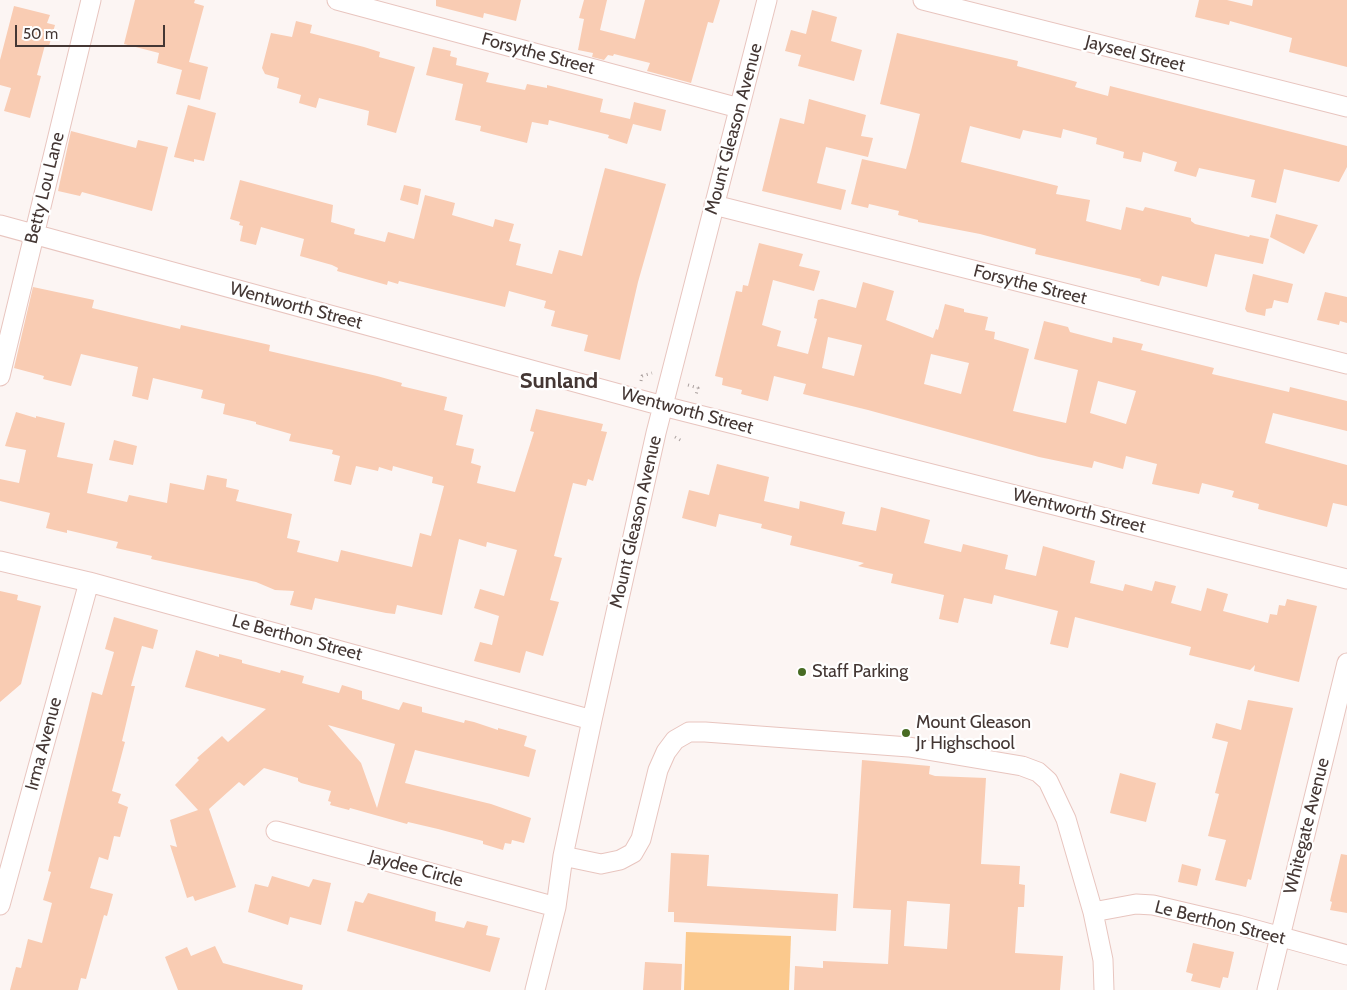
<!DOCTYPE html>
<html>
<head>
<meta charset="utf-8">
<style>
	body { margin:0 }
	#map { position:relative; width:1347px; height:990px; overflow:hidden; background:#fcf5f3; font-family:Cabin,sans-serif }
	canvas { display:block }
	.scale { position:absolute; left:15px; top:25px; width:150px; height:22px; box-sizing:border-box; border:2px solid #443734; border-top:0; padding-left:6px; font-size:15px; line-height:18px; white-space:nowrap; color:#443734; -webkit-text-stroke:4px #fff; paint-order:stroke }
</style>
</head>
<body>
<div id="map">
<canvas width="1347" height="990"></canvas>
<div class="scale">50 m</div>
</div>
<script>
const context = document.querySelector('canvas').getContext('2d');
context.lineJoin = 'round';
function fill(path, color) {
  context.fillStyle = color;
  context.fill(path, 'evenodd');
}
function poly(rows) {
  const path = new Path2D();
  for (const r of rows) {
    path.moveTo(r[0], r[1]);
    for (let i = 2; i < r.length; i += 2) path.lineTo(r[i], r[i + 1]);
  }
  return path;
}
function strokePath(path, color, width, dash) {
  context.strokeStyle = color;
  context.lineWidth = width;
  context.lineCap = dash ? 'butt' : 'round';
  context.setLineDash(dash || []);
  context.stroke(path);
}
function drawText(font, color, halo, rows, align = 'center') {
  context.font = font + ' Cabin,sans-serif';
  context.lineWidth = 4.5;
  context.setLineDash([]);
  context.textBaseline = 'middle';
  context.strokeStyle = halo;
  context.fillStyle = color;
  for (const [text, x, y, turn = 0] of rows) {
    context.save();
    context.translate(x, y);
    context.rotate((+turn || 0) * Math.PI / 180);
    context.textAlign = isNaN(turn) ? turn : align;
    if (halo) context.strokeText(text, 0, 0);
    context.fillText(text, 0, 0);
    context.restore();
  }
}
fill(poly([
	[686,932,791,936,789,990,684,990]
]), '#fbc98d');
fill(poly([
	[135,0,195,0,194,3,204,6,189,62,208,67,200,100,176,94,182,70,157,63,159,53,124,44],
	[436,0,521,0,516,21,484,13,483,18,436,6],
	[584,0,607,0,600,30,635,39,645,0,720,0,713,23,708,22,691,83,647,71,650,63,614,54,613,56,608,55,604,60,592,57,593,53,578,50,584,19,579,18],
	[1199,0,1227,0,1252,6,1253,0,1347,0,1347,67,1289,52,1292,38,1230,21,1229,25,1195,17],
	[14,6,50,15,47,23,55,25,49,46,45,45,37,75,41,76,30,118,4,111,11,88,0,85,0,60],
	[812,10,837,17,831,41,862,50,854,81,798,66,801,55,785,51,791,30,806,34],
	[296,21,312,25,310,33,364,47,380,52,379,57,415,67,396,133,367,125,369,111,319,98,316,108,299,103,301,95,277,88,279,78,265,74,262,68,271,33,292,37],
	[897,33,1018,61,1017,66,1077,82,1075,87,1108,96,1110,86,1347,146,1347,167,1339,182,1284,169,1276,203,1251,197,1255,180,1199,168,1196,177,1174,171,1177,162,1143,152,1141,162,1123,158,1124,152,1096,144,1097,138,1078,133,1063,129,1061,138,1023,130,1020,139,970,126,961,162,1058,186,1056,194,1090,200,1086,221,1121,230,1126,207,1143,211,1145,207,1191,218,1191,221,1195,224,1249,237,1250,235,1269,239,1263,264,1215,254,1207,287,1162,276,1159,286,1140,281,1141,279,1035,254,1036,249,980,234,918,222,918,220,898,215,899,211,869,204,868,208,851,204,862,159,906,169,911,151,920,114,880,104],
	[433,47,451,51,450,56,457,58,456,65,489,73,486,82,525,90,527,84,547,88,547,85,603,99,600,112,630,119,634,102,666,110,661,131,633,124,627,144,608,138,609,135,549,120,548,125,532,122,527,143,480,131,481,126,455,120,463,84,426,75],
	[809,99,866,115,861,136,873,138,868,157,826,147,817,183,846,190,841,210,762,191,780,118,804,124],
	[188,105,216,113,204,161,194,159,194,162,174,157],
	[71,131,136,148,138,140,168,147,152,211,82,192,80,196,58,191],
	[605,168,666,184,638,282,620,360,584,351,588,335,551,326,555,311,544,308,546,301,509,291,505,307,399,281,398,284,388,281,387,285,337,271,338,268,332,265,300,256,304,239,261,227,256,245,240,241,243,226,239,225,240,222,230,219,240,180,333,205,331,222,355,229,354,234,385,242,388,232,414,239,425,195,455,203,452,215,493,227,495,219,514,224,509,241,521,244,516,265,552,274,559,250,582,256],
	[404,185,421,189,418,205,400,200],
	[1276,214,1318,225,1304,254,1270,237],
	[759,243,803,254,799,266,820,271,814,291,773,280,762,325,781,331,777,346,808,354,817,319,814,318,818,300,822,299,856,308,863,282,894,291,886,320,933,338,936,329,938,330,945,304,964,309,964,312,988,317,985,330,995,332,994,339,1029,349,1013,411,1066,423,1078,370,1034,359,1044,321,1068,327,1070,332,1112,343,1113,337,1143,344,1141,350,1214,368,1212,374,1289,392,1290,387,1347,401,1347,431,1273,413,1265,443,1347,465,1347,506,1333,503,1327,527,1258,509,1259,504,1232,497,1234,491,1202,483,1199,494,1152,484,1157,464,1126,456,1123,469,1094,461,1092,468,1039,457,868,410,803,394,806,384,774,376,768,401,741,394,742,390,722,385,723,378,715,376,736,291,742,292,743,285,748,286],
	[828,337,862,345,854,376,822,368],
	[931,354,969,363,961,394,924,384],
	[1098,381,1136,391,1126,424,1090,413],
	[1253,274,1293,284,1288,303,1274,300,1272,308,1266,309,1265,316,1247,312,1245,309],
	[33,287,94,300,92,308,180,329,181,325,270,345,269,351,377,376,402,383,401,386,447,397,444,410,463,415,456,445,474,449,471,463,481,466,477,483,515,492,534,432,530,431,536,409,603,424,601,431,607,432,593,481,588,479,586,486,573,483,554,556,562,558,550,600,559,602,543,656,526,651,520,673,474,661,480,642,492,645,499,616,474,608,480,589,504,596,517,550,487,542,486,547,459,539,442,615,397,605,395,614,386,613,315,598,312,610,290,605,294,591,275,590,256,582,151,559,152,556,116,548,118,542,67,530,67,533,46,528,50,513,0,501,0,479,19,483,26,450,5,446,16,412,36,418,36,416,65,423,57,457,93,464,87,493,127,502,129,495,167,503,170,483,204,490,207,475,227,479,226,487,239,490,236,501,292,514,287,538,300,541,297,552,338,562,341,550,412,567,420,533,431,536,444,486,432,483,433,477,393,466,392,471,379,467,378,471,356,466,351,485,334,481,340,456,332,454,333,450,289,441,291,434,256,424,256,422,223,414,225,404,201,398,203,390,153,378,148,400,132,396,138,367,81,354,71,386,43,379,44,376,14,368],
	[1325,292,1347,297,1347,323,1340,321,1339,325,1317,320],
	[114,440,137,446,133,465,109,460],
	[717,464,769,477,764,501,799,509,800,501,845,512,842,524,876,531,881,507,930,520,924,543,961,552,963,544,1008,555,1005,569,1036,576,1043,546,1095,561,1090,583,1123,591,1125,584,1152,591,1155,581,1176,586,1171,603,1201,611,1207,588,1228,594,1223,611,1268,623,1270,614,1277,615,1279,605,1285,606,1287,599,1317,606,1299,682,1254,671,1255,665,1250,670,1189,655,1191,647,1075,617,1068,648,1050,644,1058,611,994,595,992,604,964,598,958,623,939,619,944,595,891,583,893,574,858,566,864,563,790,545,792,536,761,528,762,524,719,514,716,527,682,518,689,490,709,495],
	[0,591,18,595,17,600,41,606,21,684,0,702],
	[114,617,158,630,153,649,142,646,131,686,135,686,122,741,125,742,112,791,121,794,118,803,128,807,120,837,114,836,108,860,99,857,90,888,113,894,107,916,104,915,86,979,81,978,78,990,10,990,16,967,21,968,28,939,42,943,52,903,43,900,51,872,48,871,92,692,102,695,114,652,105,649],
	[196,650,219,657,219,654,242,660,242,663,280,673,281,670,304,676,302,683,339,693,342,685,362,691,362,699,399,710,403,702,422,707,422,712,464,723,465,720,474,722,498,730,498,728,527,736,524,746,536,750,529,777,415,750,405,783,491,804,531,818,524,843,512,840,511,844,505,843,503,850,483,844,483,841,438,829,408,822,407,824,350,808,349,810,330,805,331,802,328,801,331,791,301,783,298,781,298,778,264,768,244,786,239,782,209,809,236,887,195,901,193,896,187,898,170,845,177,847,170,820,198,810,175,785,199,760,197,758,222,736,228,742,266,709,185,687],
	[328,725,395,744,377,808,361,763],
	[1248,700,1293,708,1251,880,1248,879,1246,887,1215,880,1226,840,1208,836,1219,794,1215,793,1228,742,1212,738,1216,723,1241,730],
	[862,760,930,766,929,774,935,776,986,778,981,864,1020,866,1019,884,1025,885,1024,907,1018,907,1015,953,1063,956,1060,990,794,990,795,966,823,968,823,961,888,964,891,910,853,908],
	[907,901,950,904,947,949,904,946],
	[1120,773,1156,783,1146,822,1110,813],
	[671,853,709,855,707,886,838,894,836,931,674,922,674,912,668,912],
	[1341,854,1347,855,1347,913,1330,910,1332,902,1330,901],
	[1182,864,1201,869,1197,886,1178,882],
	[272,876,309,887,313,879,331,883,321,925,290,917,288,925,248,912,255,884,268,887],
	[368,893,436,912,435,921,464,928,467,921,488,926,486,935,500,938,490,972,347,931,355,901,363,903],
	[1193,943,1234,952,1228,978,1223,977,1220,988,1191,981,1193,974,1186,972],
	[215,946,223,963,303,985,302,990,178,990,165,957,187,947,191,956],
	[645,962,682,964,681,990,643,990]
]), '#f9ccb3');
const minor = poly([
	[337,0,739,108],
	[923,0,1347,107],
	[714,205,1347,364],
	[0,225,663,406,1347,579],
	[0,376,91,0],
	[0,561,89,582,592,720],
	[276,831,556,907],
	[563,856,601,864,620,860,633,853,641,839,658,770,666,752,675,740,689,732,705,732,909,747,1022,766,1038,772,1048,781,1066,819,1093,912,1103,960,1104,990],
	[0,905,89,582],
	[1093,912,1136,904,1153,905,1238,925,1347,955],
	[535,990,556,907,563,856,592,720,656,433,767,0],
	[1267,990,1347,663]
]);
strokePath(minor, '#e8c5bf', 21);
strokePath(poly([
	[641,381,642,376,652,373],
	[688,385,698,388,696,395],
	[675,437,682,441]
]), '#aaa09e', 3, [1, 4]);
strokePath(minor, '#fff', 19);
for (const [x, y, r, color] of [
	[802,672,5,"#486b23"],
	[906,733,5,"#486b23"]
]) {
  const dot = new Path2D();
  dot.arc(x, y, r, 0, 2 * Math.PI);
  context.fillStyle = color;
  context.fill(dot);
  strokePath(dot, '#fff', 2);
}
drawText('18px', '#443734', '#fff', [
	["Forsythe Street",538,54,15],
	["Jayseel Street",1135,54,14],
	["Mount Gleason Avenue",734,129,-75],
	["Betty Lou Lane",45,188,-76],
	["Forsythe Street",1030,285,14],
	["Wentworth Street",296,306,15],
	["Wentworth Street",687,411,15],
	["Wentworth Street",1079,511,14],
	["Mount Gleason Avenue",636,522,-77],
	["Le Berthon Street",297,638,15],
	["Irma Avenue",44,744,-75],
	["Whitegate Avenue",1307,826,-76],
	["Jaydee Circle",416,869,15],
	["Le Berthon Street",1220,923,14]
]);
drawText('18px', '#443734', '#fff', [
	["Staff Parking",812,672],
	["Mount Gleason",916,723],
	["Jr Highschool",916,744]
], 'left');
drawText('bold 22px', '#443734', '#fff', [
	["Sunland",559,382]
]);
</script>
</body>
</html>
